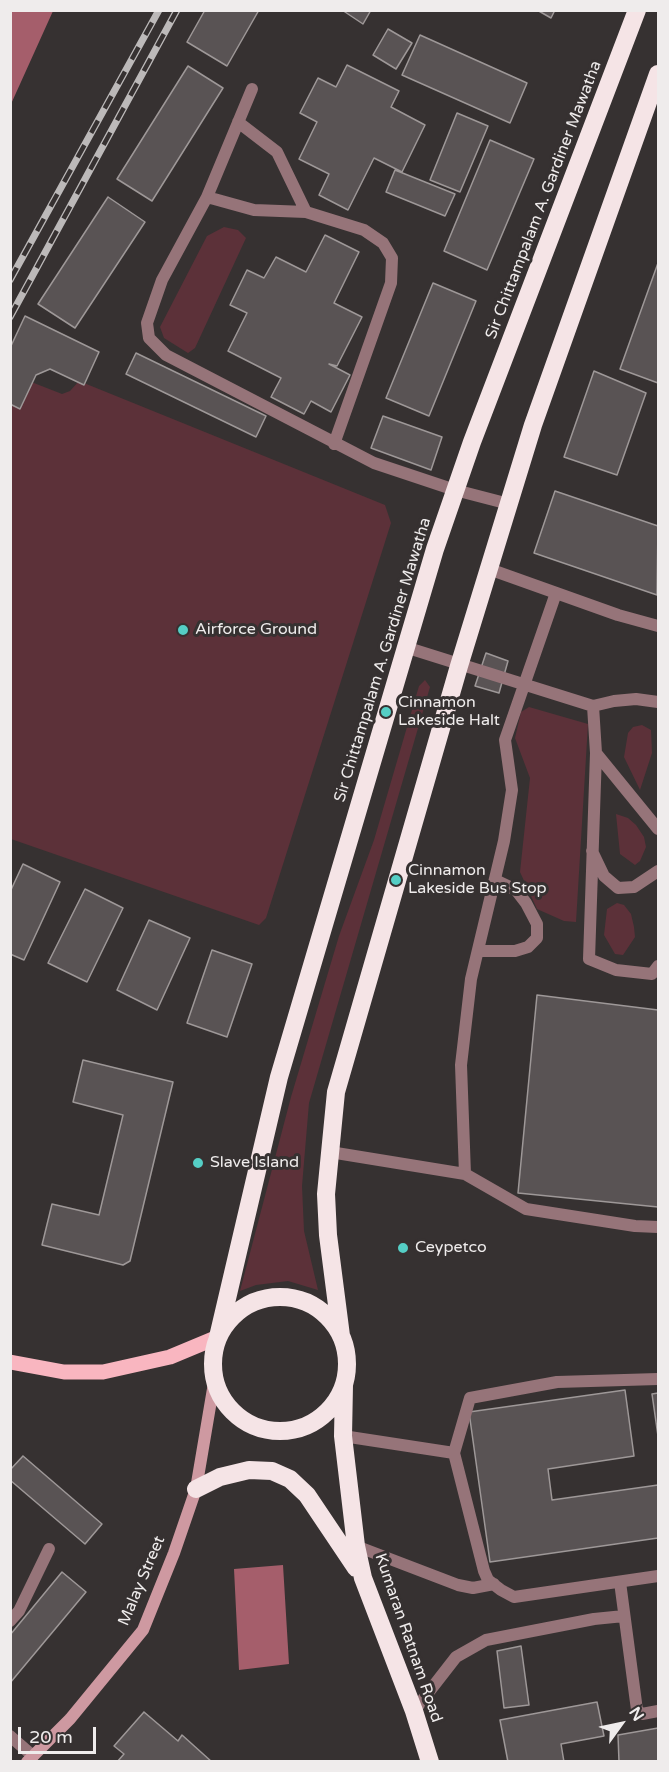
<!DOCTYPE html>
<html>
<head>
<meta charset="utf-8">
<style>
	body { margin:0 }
	#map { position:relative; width:669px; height:1772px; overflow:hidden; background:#363131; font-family:"Varela Round",sans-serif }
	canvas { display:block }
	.frame { position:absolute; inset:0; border:12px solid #efecec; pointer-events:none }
	.north { position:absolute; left:591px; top:1694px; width:60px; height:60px; -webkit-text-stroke:4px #363131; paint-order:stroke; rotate:57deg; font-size:16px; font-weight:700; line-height:24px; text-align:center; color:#efecec }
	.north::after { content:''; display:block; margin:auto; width:21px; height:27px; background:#efecec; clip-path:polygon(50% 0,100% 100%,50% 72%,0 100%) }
	.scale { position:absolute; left:18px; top:1727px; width:78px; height:27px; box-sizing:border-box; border:3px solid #efecec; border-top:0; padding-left:8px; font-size:18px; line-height:21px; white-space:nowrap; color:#efecec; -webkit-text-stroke:4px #363131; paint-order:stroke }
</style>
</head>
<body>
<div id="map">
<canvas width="669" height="1772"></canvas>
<div class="frame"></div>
<div class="north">N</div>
<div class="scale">20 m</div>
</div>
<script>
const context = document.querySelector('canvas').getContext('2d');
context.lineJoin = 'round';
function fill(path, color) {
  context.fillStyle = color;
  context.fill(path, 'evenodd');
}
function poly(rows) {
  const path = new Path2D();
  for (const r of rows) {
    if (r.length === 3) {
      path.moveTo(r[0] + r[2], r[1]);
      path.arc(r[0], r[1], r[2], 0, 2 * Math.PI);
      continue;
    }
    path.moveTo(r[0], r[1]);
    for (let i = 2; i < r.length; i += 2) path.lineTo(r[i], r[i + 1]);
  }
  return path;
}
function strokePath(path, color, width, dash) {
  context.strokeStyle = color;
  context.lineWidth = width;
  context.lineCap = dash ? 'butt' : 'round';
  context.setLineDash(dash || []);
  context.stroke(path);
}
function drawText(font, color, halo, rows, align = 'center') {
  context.font = font + ' "Varela Round",sans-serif';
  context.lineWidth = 6;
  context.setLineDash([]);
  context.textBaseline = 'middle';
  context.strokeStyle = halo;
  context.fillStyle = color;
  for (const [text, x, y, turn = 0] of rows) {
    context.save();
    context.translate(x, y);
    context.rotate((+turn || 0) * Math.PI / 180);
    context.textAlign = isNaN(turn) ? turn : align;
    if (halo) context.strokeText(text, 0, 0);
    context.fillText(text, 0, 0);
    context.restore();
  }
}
fill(poly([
	[224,227,238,230,246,238,195,348,188,353,164,338,160,327,207,236],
	[16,376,62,394,70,391,79,381,385,505,391,523,266,918,259,925,11,839,10,382],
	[425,680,430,687,309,1103,302,1186,304,1231,318,1290,288,1281,256,1285,240,1291,291,1097,339,936,374,840,419,686],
	[529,707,588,724,576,922,564,921,537,909,520,872,530,778,515,738,521,712],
	[642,725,651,730,652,753,640,790,624,757,628,733,633,727],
	[616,814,628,818,636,825,644,837,646,847,640,861,635,865,620,854],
	[617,903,624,905,631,914,634,927,635,937,623,955,615,954,604,935,607,909]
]), '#5c3139');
fill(poly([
	[11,10,53,11,11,104,10,11],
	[283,1565,289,1664,239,1670,234,1569]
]), '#a55e6b');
const building = poly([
	[205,10,259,10,227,66,187,42,205,10],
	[342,10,371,10,363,24,342,10],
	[537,10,555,10,551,18,537,10],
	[388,29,412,43,396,69,373,55,388,29],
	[420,35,527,83,510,123,402,75,420,35],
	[347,65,399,91,391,107,425,125,402,172,374,158,348,210,319,195,329,174,299,159,317,122,300,113,318,78,336,87,347,65],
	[188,66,223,88,152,201,117,179,188,66],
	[457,113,488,126,460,192,430,180,457,113],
	[490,140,534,159,487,270,444,251,490,140],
	[395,170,455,194,445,216,386,192,395,170],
	[108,197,145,222,75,328,38,304,108,197],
	[325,235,359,252,334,303,362,317,337,366,329,364,350,375,331,412,311,401,304,414,271,397,281,378,228,351,247,313,230,305,247,270,264,278,276,257,306,272,325,235],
	[658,263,658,383,620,369,658,263],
	[433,283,476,301,429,416,386,398,433,283],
	[25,316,99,352,84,385,50,369,36,375,20,409,10,404,10,348,25,316],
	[136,353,266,416,256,437,126,374,136,353],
	[594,371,646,393,617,475,564,457,594,371],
	[383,416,442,437,431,470,371,448,383,416],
	[555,491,658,526,657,595,534,553,555,491],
	[486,653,508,661,499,693,475,686,486,653],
	[23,864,60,882,24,960,10,954,10,892,23,864],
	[85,889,123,908,87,982,48,963,85,889],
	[149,920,190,938,157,1010,117,990,149,920],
	[212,950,252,964,227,1037,187,1023,212,950],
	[537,995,658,1010,658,1207,518,1193,537,995],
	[83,1060,173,1082,130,1261,123,1265,42,1245,52,1204,99,1215,123,1115,73,1102,83,1060],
	[625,1390,634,1456,548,1469,552,1500,658,1485,658,1538,490,1562,469,1412,625,1390],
	[658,1393,658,1436,652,1394,658,1393],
	[23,1456,102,1524,85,1544,10,1480,10,1470,23,1456],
	[62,1572,86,1592,10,1683,10,1635,62,1572],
	[521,1646,529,1705,504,1708,497,1651,521,1646],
	[597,1702,604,1736,561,1744,564,1762,508,1762,500,1720,597,1702],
	[144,1712,178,1741,182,1735,212,1762,117,1762,124,1754,114,1746,144,1712],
	[658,1728,658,1762,619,1762,618,1735,658,1728]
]);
fill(building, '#595354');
strokePath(building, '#9e9898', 1.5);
strokePath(poly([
	[252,89,207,197,162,280,147,323,149,338,166,355,374,463,455,490,509,504],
	[238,122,277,152,306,212],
	[207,197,254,210,306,212,364,230,383,243,392,258,391,283,334,444],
	[489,569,618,615,658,626],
	[405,647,593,706,614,701,636,699,658,702],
	[593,706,596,753,589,959,616,970,652,974,658,966],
	[596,753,658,829],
	[592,851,604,876,618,888,634,887,658,871],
	[478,951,515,951,528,947,537,938,537,924,526,903,516,890,495,880],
	[330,1152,465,1174,526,1209,635,1226,658,1227],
	[465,1174,461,1065,471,979,504,841,512,790,505,740,556,593],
	[658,1379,557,1382,470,1398,454,1453,484,1571,488,1580,501,1590,514,1597,658,1576],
	[343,1436,454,1453],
	[356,1546,458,1585,473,1588,494,1584],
	[620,1582,637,1710,642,1714,658,1711],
	[10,1621,19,1611,49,1549],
	[414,1711,456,1657,486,1640,594,1619,624,1616],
	[10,1736,33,1756]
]), '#967479', 12);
strokePath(poly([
	[27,1762,70,1719,143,1630,174,1553,196,1489,215,1377]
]), '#ce99a1', 12);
strokePath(poly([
	[10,1362,64,1372,103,1372,170,1357,218,1337]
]), '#f9b6c0', 15);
strokePath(poly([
	[280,1364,67],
	[341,1336,328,1235,326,1194,336,1092,459,666,533,425,658,74],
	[218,1337,279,1077,435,549,472,442,637,10],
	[344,1385,343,1436,356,1546,363,1578,414,1711,430,1762],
	[196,1489,220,1477,249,1470,272,1471,290,1479,307,1495,356,1568]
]), '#f5e4e6', 18);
const rail = poly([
	[10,280,159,10],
	[10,317,177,10]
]);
strokePath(rail, '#bcb9b9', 7);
strokePath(rail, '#363131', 4.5, [14]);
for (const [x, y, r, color] of [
	[183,630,6,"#55cec5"],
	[386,712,6,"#55cec5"],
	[396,880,6,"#55cec5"],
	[198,1163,6,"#55cec5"],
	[403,1248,6,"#55cec5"]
]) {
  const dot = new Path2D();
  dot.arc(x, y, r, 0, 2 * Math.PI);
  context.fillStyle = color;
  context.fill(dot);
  strokePath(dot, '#363131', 2);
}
drawText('16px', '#efecec', '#363131', [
	["Sir Chittampalam A. Gardiner Mawatha",544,200,-69],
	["Sir Chittampalam A. Gardiner Mawatha",383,660,-73],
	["Malay Street",142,1581,-67],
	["Kumaran Ratnam Road",408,1638,71]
]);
drawText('16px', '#efecec', '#363131', [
	["Airforce Ground",195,630],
	["Cinnamon",398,703],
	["Lakeside Halt",398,721],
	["Cinnamon",408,871],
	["Lakeside Bus Stop",408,889],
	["Slave Island",210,1163],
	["Ceypetco",415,1248]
], 'left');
</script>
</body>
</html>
